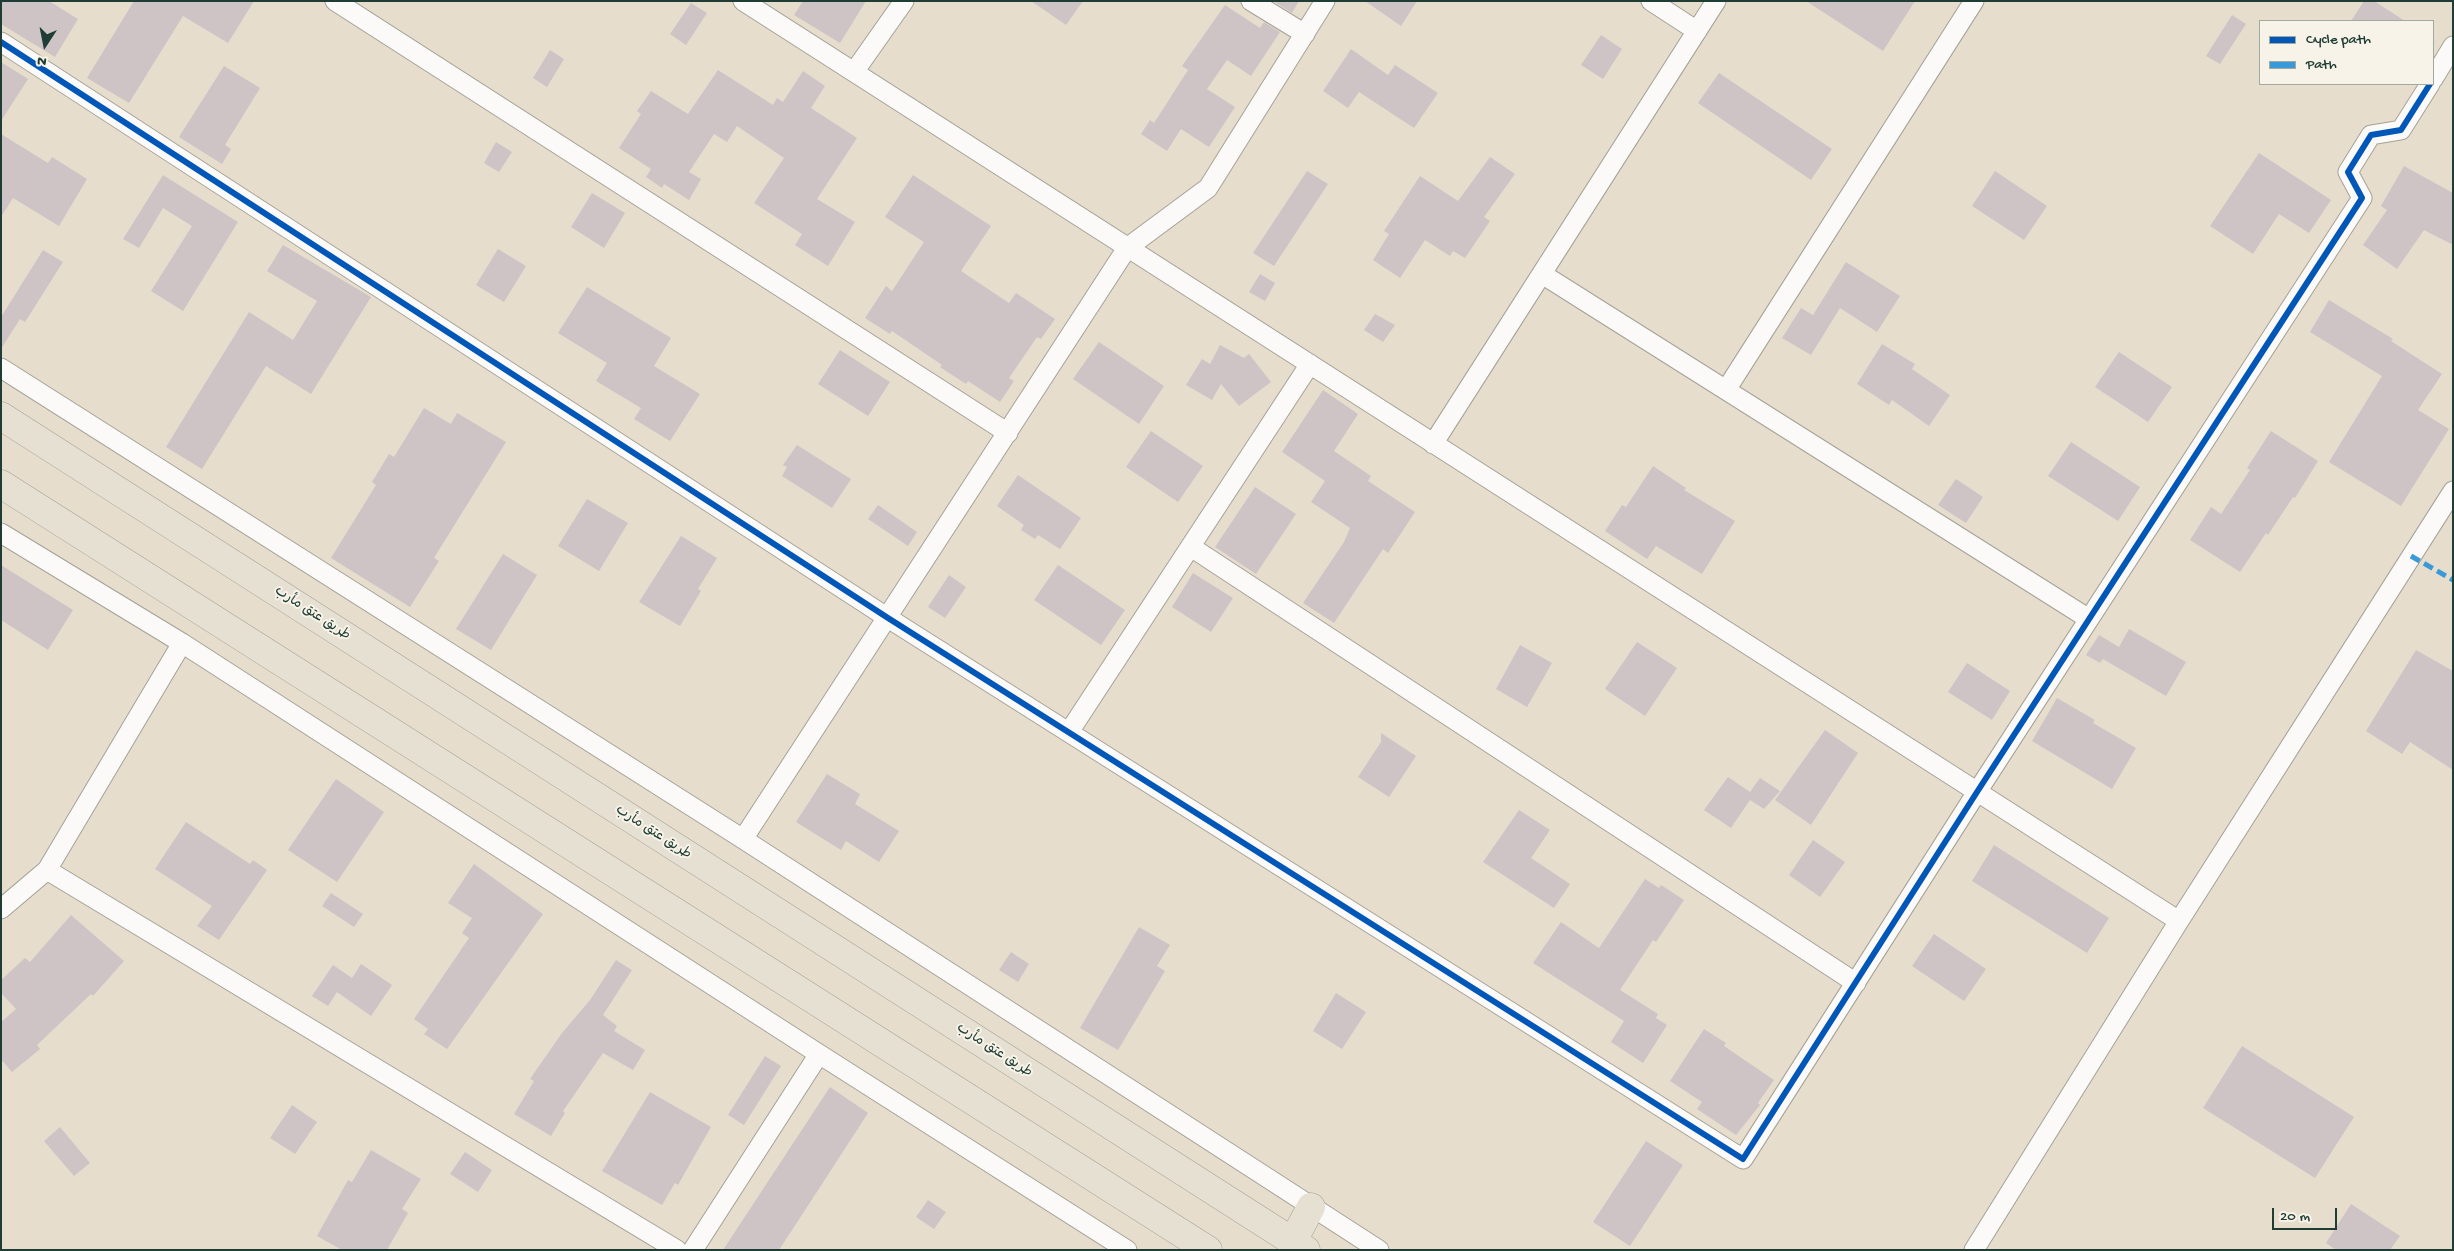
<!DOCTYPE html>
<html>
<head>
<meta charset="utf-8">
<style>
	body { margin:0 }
	#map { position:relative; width:2454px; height:1251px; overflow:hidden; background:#e7ddcd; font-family:"Gochi Hand",sans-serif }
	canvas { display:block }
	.frame { position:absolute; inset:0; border:2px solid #1f3d34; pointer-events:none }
	.legend { position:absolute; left:2259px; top:20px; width:175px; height:65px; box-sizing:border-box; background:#f7f3e8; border:1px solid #a1aaa0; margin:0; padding:6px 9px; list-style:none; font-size:15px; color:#1f3d34 }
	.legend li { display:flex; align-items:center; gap:10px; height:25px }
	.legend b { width:25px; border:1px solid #a1aaa0 }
	.north { position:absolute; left:20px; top:20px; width:50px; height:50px; -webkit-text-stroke:4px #f7f3e8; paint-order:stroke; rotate:191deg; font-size:14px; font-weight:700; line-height:20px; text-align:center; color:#1f3d34 }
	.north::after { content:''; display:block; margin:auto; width:18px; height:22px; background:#1f3d34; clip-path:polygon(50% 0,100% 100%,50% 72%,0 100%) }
	.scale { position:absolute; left:2272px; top:1208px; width:65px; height:22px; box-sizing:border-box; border:2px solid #1f3d34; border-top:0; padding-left:6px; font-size:15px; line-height:18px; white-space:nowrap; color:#1f3d34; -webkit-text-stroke:4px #f7f3e8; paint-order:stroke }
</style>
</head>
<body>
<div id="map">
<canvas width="2454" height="1251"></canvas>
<div class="frame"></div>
<ul class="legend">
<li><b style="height:6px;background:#0057b8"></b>Cycle path</li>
<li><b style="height:6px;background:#3a99d8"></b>Path</li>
</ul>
<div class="north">N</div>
<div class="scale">20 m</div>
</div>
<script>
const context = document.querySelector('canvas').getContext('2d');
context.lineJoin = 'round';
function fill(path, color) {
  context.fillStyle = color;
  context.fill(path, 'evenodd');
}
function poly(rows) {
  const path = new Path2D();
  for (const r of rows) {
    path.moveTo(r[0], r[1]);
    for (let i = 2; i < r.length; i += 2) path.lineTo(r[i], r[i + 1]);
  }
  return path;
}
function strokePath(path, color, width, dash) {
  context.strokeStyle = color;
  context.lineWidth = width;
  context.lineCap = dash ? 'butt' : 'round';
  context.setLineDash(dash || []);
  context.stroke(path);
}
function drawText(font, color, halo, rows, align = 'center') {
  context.font = font + ' "Gochi Hand","Playpen Sans Arabic",sans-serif';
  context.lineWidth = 4;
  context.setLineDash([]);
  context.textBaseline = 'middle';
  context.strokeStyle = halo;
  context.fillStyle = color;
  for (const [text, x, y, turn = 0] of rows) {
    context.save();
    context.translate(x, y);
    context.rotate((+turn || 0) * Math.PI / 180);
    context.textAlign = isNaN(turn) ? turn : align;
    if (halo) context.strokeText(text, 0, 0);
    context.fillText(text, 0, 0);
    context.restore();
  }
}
fill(poly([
	[1,1,49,1,78,19,55,57,1,24],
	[134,1,254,1,228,43,183,16,129,103,87,78],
	[803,1,866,1,840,43,794,15],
	[1031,1,1083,1,1066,25],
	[1277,1,1299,1,1292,13,1276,3],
	[1365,1,1417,1,1401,26],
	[1806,1,1915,1,1883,51],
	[2364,1,2374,1,2405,21,2351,21],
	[691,3,707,13,686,45,670,34],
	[1225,5,1260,28,1264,22,1280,32,1251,76,1227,60,1207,89,1235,107,1209,147,1181,129,1167,151,1141,134,1150,120,1154,123,1188,70,1182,66],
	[2232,15,2246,24,2220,64,2206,56],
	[1601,35,1622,49,1603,79,1581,65],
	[1351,49,1388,75,1395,65,1438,93,1414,128,1359,92,1348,108,1323,91],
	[550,50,564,59,547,87,533,78],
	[1,62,28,79,1,121],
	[224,66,260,88,225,145,231,149,222,164,179,137],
	[718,70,773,105,777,98,783,102,803,71,825,86,811,108,857,138,817,199,855,222,828,266,795,245,802,234,754,203,784,158,737,126,727,142,714,134,689,172,701,179,689,200,664,184,662,188,646,177,651,169,619,148,641,114,637,111,651,91,688,114],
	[1719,73,1832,149,1811,180,1698,103],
	[1,134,48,163,52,157,87,179,59,226,13,198,1,217],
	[496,142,512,152,499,172,484,163],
	[2259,153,2331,200,2309,233,2279,214,2253,254,2210,226],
	[1490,157,1515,174,1484,217,1490,221,1465,258,1453,251,1450,256,1425,240,1400,278,1373,260,1389,234,1384,231,1420,176,1458,201],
	[2404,166,2453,193,2453,245,2424,230,2397,269,2363,245,2387,210,2381,206],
	[1307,171,1328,184,1274,266,1253,253],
	[1995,171,2047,206,2024,240,1972,206],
	[163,175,238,222,183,311,151,291,192,226,163,208,139,248,123,239],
	[913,175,991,226,961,271,1009,303,1016,293,1055,319,1041,339,1037,337,1009,378,1014,381,1000,402,968,381,966,384,940,367,942,365,892,331,890,334,865,318,886,286,892,291,924,242,885,217],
	[592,193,625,213,604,248,571,227],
	[283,245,371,297,311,394,266,366,202,469,166,447,249,312,293,340,317,301,267,271],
	[498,249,526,266,504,302,476,285],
	[43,250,63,262,25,322,20,319,1,349,1,317],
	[1846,262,1900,296,1877,332,1840,308,1811,355,1782,338,1801,308,1813,315],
	[1260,274,1275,283,1265,301,1249,292],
	[587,287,671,338,654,366,700,394,670,441,634,419,641,408,596,381,607,363,558,333],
	[2329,300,2393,339,2391,341,2442,374,2418,410,2449,429,2401,506,2329,462,2382,376,2310,332],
	[1375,314,1395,325,1383,342,1364,330],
	[1099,342,1164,386,1139,424,1073,379],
	[1882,344,1915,364,1912,369,1950,395,1929,426,1892,400,1889,405,1857,384],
	[1220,345,1244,358,1249,354,1271,382,1239,406,1221,384,1212,400,1186,385,1202,359,1210,364],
	[840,350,890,382,868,416,818,384],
	[2119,352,2172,387,2148,422,2095,387],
	[1323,390,1358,414,1334,451,1371,476,1368,481,1415,512,1388,553,1383,549,1334,623,1303,603,1344,542,1350,528,1311,502,1325,481,1282,452],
	[424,408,451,424,457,413,506,442,434,558,439,561,410,607,331,558,376,485,372,482,389,454,394,457],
	[1151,431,1203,466,1178,502,1126,467],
	[2271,431,2318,461,2295,498,2293,497,2268,535,2266,533,2240,572,2190,540,2211,507,2221,514,2250,470,2247,468],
	[2071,442,2140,487,2118,521,2048,476],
	[797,445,851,479,832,508,782,476,787,467,783,465],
	[1653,466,1686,488,1684,490,1735,521,1702,574,1656,546,1647,559,1605,531,1622,505,1626,507],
	[1018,475,1081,518,1060,549,1038,535,1035,539,1021,530,1024,525,997,506],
	[1956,479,1983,497,1966,523,1938,505],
	[1255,487,1296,514,1256,574,1215,547],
	[587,499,628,523,599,571,558,546],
	[878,505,917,532,908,546,868,519],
	[681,536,717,558,698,589,701,591,680,626,639,602],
	[503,554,537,575,491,650,456,629],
	[1,565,73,610,48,650,1,620],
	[1058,565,1125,610,1101,645,1034,600],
	[1193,573,1233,598,1211,632,1172,607],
	[949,575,966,587,945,618,928,607],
	[2129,629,2186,662,2166,696,2103,659,2100,663,2086,655,2099,635,2119,647],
	[1637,642,1677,668,1645,716,1605,689],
	[1520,645,1552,663,1527,707,1496,689],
	[2416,650,2453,671,2453,770,2410,742,2402,754,2366,731],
	[1967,663,2010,691,1992,720,1948,692],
	[2057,698,2095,720,2093,723,2136,748,2112,789,2032,741],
	[1825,730,1858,753,1811,825,1775,800],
	[1381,733,1416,756,1389,797,1358,777,1381,742],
	[827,774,860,794,855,804,899,831,879,862,846,841,841,850,796,822],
	[1728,777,1750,792,1760,778,1780,791,1764,809,1750,800,1731,828,1704,810],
	[336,779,384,812,337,882,288,850],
	[1519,810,1550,830,1531,858,1570,884,1554,908,1483,862],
	[186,822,250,864,253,860,267,870,219,940,197,926,212,906,155,869],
	[1813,840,1845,862,1820,897,1789,875],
	[1994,845,2109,918,2087,953,1972,881],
	[474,864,543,914,447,1049,424,1034,428,1029,414,1019,469,938,462,933,472,918,448,903],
	[1645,879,1659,888,1661,885,1684,900,1656,942,1653,940,1620,990,1658,1014,1656,1018,1667,1025,1643,1063,1611,1042,1624,1021,1533,963,1561,922,1599,948],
	[331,893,363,914,354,927,322,906],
	[71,915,124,961,93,996,91,994,37,1045,40,1049,12,1072,1,1059,1,1022,16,1009,1,993,1,980,25,958,30,962],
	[1139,927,1170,945,1157,966,1165,971,1118,1050,1080,1028],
	[1934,934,1986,969,1964,1001,1912,966],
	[1011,952,1029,964,1018,982,999,970],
	[616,960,632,970,603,1015,617,1026,614,1031,645,1050,633,1070,603,1053,563,1111,565,1113,551,1136,514,1114,534,1081,530,1079,562,1033,590,1000],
	[361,964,392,985,371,1016,337,992,328,1006,312,996,333,965,352,978],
	[1336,993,1366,1012,1342,1049,1313,1031],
	[1704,1029,1726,1043,1724,1046,1774,1080,1758,1103,1760,1105,1736,1135,1697,1109,1702,1102,1670,1081],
	[2242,1046,2354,1117,2315,1178,2203,1108],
	[765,1056,781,1066,744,1125,728,1115],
	[830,1087,868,1113,811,1201,779,1250,723,1250],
	[650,1092,711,1127,678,1185,675,1183,662,1205,602,1171],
	[292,1105,317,1122,295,1154,270,1138],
	[60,1127,90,1163,74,1176,44,1141],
	[1646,1141,1683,1165,1630,1246,1593,1222],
	[371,1150,421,1179,402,1209,408,1213,387,1250,342,1250,317,1236,348,1180,352,1182],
	[465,1152,492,1170,478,1192,450,1174],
	[928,1200,946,1212,934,1229,916,1217],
	[2351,1204,2400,1236,2390,1250,2336,1250,2326,1243]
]), '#cec4c6');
const street = poly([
	[335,1,1008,433],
	[743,1,2179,921],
	[1251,1,1305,34],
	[1651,1,1697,31],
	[1,42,888,618,1743,1159,1977,792,2362,198,2348,172,2371,135,2401,130,2430,84],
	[854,72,904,1],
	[2433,79,2453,46],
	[1542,274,2089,619],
	[1,368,743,839,1379,1250],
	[1726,390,1974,1],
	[1433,444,1716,1],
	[1,533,182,643,819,1054,1127,1250],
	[1191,547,1856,983],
	[1069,732,1310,364],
	[743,839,1127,248,1208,188,1325,1],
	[47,870,677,1250],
	[1,909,47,870,182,643],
	[693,1250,819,1054],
	[1974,1250,2179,921,2453,491]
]);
const primary = poly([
	[1,416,1306,1250],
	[1,484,1208,1250],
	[1293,1241,1311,1207]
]);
strokePath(street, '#a3a297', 21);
strokePath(primary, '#a3a297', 29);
strokePath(street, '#fbfaf8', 19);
strokePath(primary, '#e6e0d3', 28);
strokePath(poly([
	[2411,556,2453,580]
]), '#3a99d8', 5, [10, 5]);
strokePath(poly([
	[1,42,888,618,1743,1159,1977,792,2362,198,2348,172,2371,135,2401,130,2430,84]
]), '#0057b8', 6);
drawText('14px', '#1f3d34', '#f7f3e8', [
	["طريق عتق مأرب",312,614,33],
	["طريق عتق مأرب",653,833,33],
	["طريق عتق مأرب",994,1051,33]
]);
</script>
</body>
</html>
